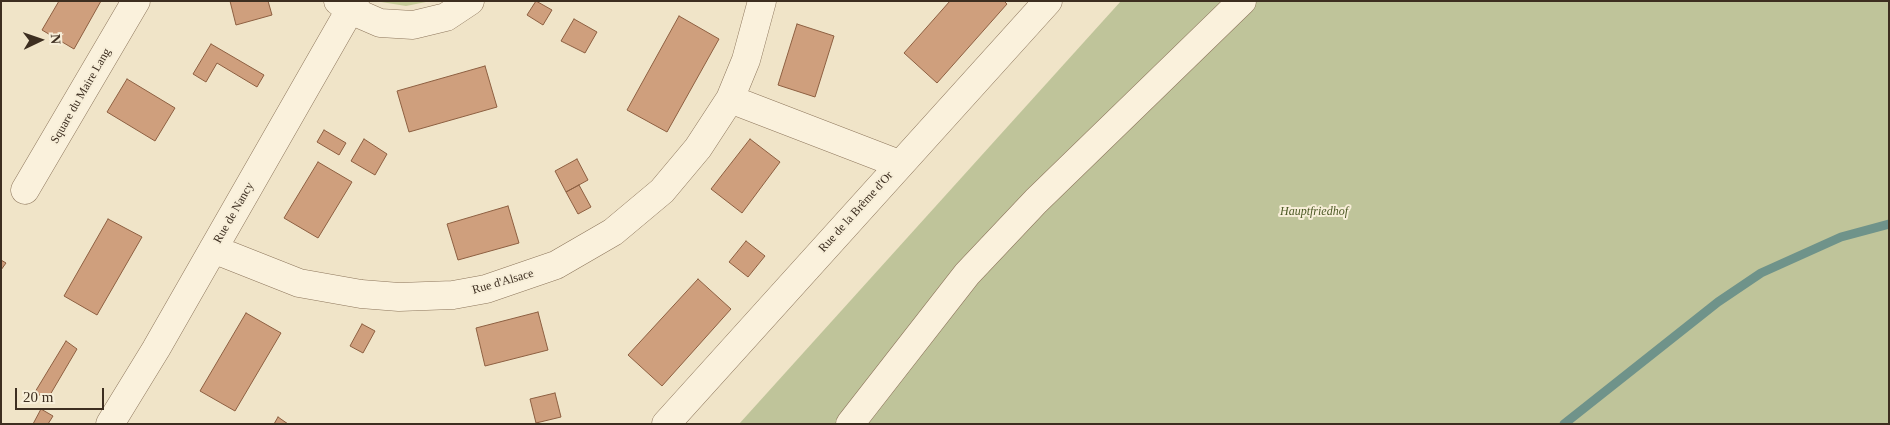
<!DOCTYPE html>
<html>
<head>
<meta charset="utf-8">
<style>
	body { margin:0 }
	#map { position:relative; width:1890px; height:425px; overflow:hidden; background:#f0e4c8; font-family:Georgia,serif }
	canvas { display:block }
	.frame { position:absolute; inset:0; border:2px solid #3d2e20; pointer-events:none }
	.north { position:absolute; left:15px; top:15px; width:50px; height:50px; -webkit-text-stroke:4px #f7eed8; paint-order:stroke; rotate:87deg; font-size:14px; font-weight:700; line-height:20px; text-align:center; color:#3d2e20 }
	.north::after { content:''; display:block; margin:auto; width:18px; height:22px; background:#3d2e20; clip-path:polygon(50% 0,100% 100%,50% 72%,0 100%) }
	.scale { position:absolute; left:15px; top:388px; width:89px; height:22px; box-sizing:border-box; border:2px solid #3d2e20; border-top:0; padding-left:6px; font-size:15px; line-height:18px; white-space:nowrap; color:#3d2e20; -webkit-text-stroke:4px #f7eed8; paint-order:stroke }
</style>
</head>
<body>
<div id="map">
<canvas width="1890" height="425"></canvas>
<div class="frame"></div>
<div class="north">N</div>
<div class="scale">20 m</div>
</div>
<script>
const context = document.querySelector('canvas').getContext('2d');
context.lineJoin = 'round';
function fill(path, color) {
  context.fillStyle = color;
  context.fill(path, 'evenodd');
}
function poly(rows) {
  const path = new Path2D();
  for (const r of rows) {
    path.moveTo(r[0], r[1]);
    for (let i = 2; i < r.length; i += 2) path.lineTo(r[i], r[i + 1]);
  }
  return path;
}
function strokePath(path, color, width, dash) {
  context.strokeStyle = color;
  context.lineWidth = width;
  context.lineCap = dash ? 'butt' : 'round';
  context.setLineDash(dash || []);
  context.stroke(path);
}
function drawText(font, color, halo, rows, align = 'center') {
  context.font = font + ' Georgia,serif';
  context.lineWidth = 4;
  context.setLineDash([]);
  context.textBaseline = 'middle';
  context.strokeStyle = halo;
  context.fillStyle = color;
  for (const [text, x, y, turn = 0] of rows) {
    context.save();
    context.translate(x, y);
    context.rotate((+turn || 0) * Math.PI / 180);
    context.textAlign = isNaN(turn) ? turn : align;
    if (halo) context.strokeText(text, 0, 0);
    context.fillText(text, 0, 0);
    context.restore();
  }
}
fill(poly([
	[375,1,431,1,406,6]
]), '#c9cf9b');
fill(poly([
	[1121,1,1889,1,1889,424,739,424]
]), '#bfc49a');
strokePath(poly([
	[1564,424,1718,302,1761,273,1841,237,1889,224]
]), '#6f938a', 9);
const building = poly([
	[59,1,101,1,74,49,42,30,59,1],
	[230,1,268,1,272,15,236,25,230,1],
	[536,1,552,10,543,25,527,15,536,1],
	[950,1,1004,1,1007,4,937,83,904,53,950,1],
	[679,16,719,39,667,132,627,110,679,16],
	[574,19,597,32,585,53,561,41,574,19],
	[797,24,834,36,815,97,778,85,797,24],
	[211,44,264,75,257,87,217,63,206,82,193,74,211,44],
	[485,66,497,107,409,132,397,91,485,66],
	[127,79,175,108,155,141,107,112,127,79],
	[324,130,346,143,339,155,317,142,324,130],
	[364,139,387,154,375,175,351,161,364,139],
	[750,139,780,162,742,213,711,189,750,139],
	[577,159,588,180,566,192,555,171,577,159],
	[318,162,352,182,318,238,284,218,318,162],
	[579,185,591,207,578,214,566,192,579,185],
	[508,206,519,243,458,260,447,224,508,206],
	[108,219,142,237,97,315,64,296,108,219],
	[746,241,765,256,748,277,729,262,746,241],
	[1,260,6,263,1,270,1,260],
	[698,279,731,309,662,386,628,355,698,279],
	[538,312,548,350,485,366,476,328,538,312],
	[246,313,281,333,235,411,200,391,246,313],
	[362,324,375,331,363,353,350,346,362,324],
	[66,341,77,349,47,400,35,392,66,341],
	[555,393,561,417,536,423,530,399,555,393],
	[41,409,53,416,48,424,33,424,41,409],
	[278,417,288,424,274,424,278,417]
]);
fill(building, '#cf9f7d');
strokePath(building, '#8d5f41', 1);
const minor = poly([
	[338,1,350,10,380,23,413,25,446,17,470,1],
	[730,99,899,164],
	[25,190,136,1],
	[213,249,299,283,361,294,399,297,453,295,486,289,556,265,613,232,662,191,698,148,730,99,746,60,762,1],
	[110,424,156,349,355,1],
	[666,424,1048,1],
	[850,424,967,274,1036,201,1242,1]
]);
strokePath(minor, '#8d765c', 29);
strokePath(minor, '#faf1dc', 28);
drawText('12px', '#3d2e20', '#f7eed8', [
	["Square du Maire Lang",81,96,-60],
	["Rue de la Brême d'Or",856,212,-48],
	["Rue de Nancy",234,213,-60],
	["Rue d'Alsace",503,282,-16]
]);
drawText('italic 12px', '#4d5a26', '#f7eed8', [
	["Hauptfriedhof",1314,212]
]);
</script>
</body>
</html>
